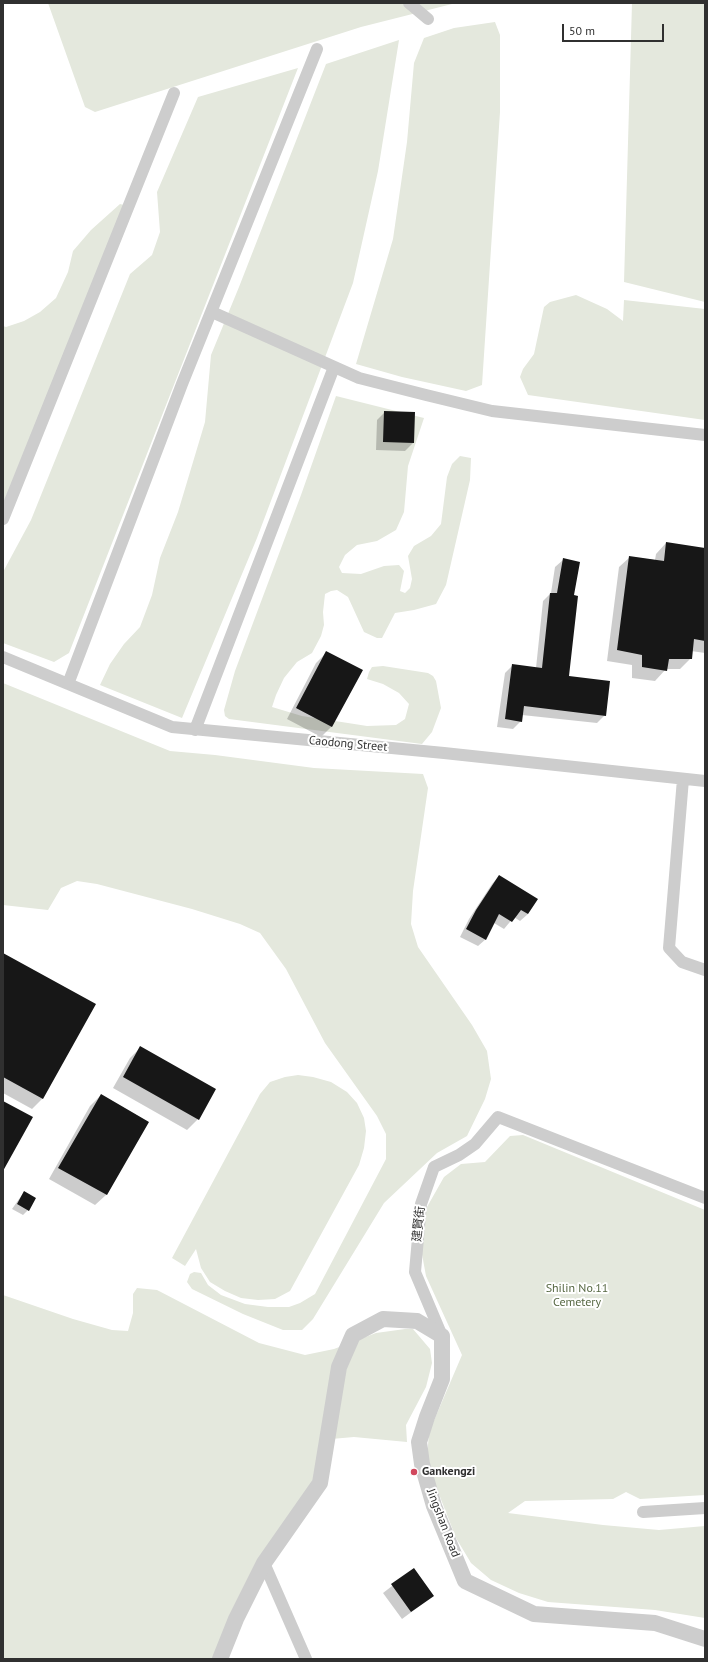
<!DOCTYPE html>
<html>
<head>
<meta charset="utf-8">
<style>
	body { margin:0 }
	#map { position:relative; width:708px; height:1662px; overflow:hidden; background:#fff; font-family:"PT Sans",sans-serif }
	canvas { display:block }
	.frame { position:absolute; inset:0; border:4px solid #303030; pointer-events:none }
	.scale { position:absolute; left:562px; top:24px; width:102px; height:18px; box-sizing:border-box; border:2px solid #303030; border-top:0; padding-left:5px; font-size:12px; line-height:14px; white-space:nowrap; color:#303030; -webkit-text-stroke:3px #fff; paint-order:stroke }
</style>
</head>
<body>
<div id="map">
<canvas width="708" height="1662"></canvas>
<div class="frame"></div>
<div class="scale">50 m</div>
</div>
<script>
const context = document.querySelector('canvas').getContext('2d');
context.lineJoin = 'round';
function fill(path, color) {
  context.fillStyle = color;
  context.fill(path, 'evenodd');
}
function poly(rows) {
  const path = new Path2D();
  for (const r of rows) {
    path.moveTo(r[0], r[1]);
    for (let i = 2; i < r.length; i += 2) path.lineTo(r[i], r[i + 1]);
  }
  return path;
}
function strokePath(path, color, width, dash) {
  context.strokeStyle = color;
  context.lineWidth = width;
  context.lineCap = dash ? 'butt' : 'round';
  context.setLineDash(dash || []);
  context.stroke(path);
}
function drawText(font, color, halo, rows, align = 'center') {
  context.font = font + ' "PT Sans","Noto Sans TC",sans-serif';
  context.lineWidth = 4;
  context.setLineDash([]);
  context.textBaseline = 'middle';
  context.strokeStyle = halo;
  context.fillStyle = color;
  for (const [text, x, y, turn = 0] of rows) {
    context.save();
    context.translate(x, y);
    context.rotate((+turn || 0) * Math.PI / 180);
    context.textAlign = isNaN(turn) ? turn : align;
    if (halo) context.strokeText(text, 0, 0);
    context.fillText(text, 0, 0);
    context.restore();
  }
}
fill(poly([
	[48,3,456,3,361,27,95,112,85,107],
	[632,3,705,3,705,302,624,282],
	[495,22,500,35,500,112,482,385,466,391,402,377,356,364,393,239,407,142,414,63,424,38,454,28],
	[399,40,378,171,353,283,257,538,182,718,100,685,110,664,124,644,140,627,152,595,160,558,178,512,205,422,211,355,239,287,326,64],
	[298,68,69,653,54,662,3,643,3,572,31,520,130,274,152,255,160,232,157,192,198,97],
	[120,204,124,205,3,504,3,326,6,327,24,321,40,312,56,298,68,272,73,251,91,230],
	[576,295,607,309,623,321,624,300,705,309,705,420,528,395,520,377,523,369,534,354,544,307,550,302],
	[336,396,424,418,408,466,404,512,396,530,377,541,357,545,345,555,339,567,342,573,361,574,384,566,399,565,404,571,400,591,405,593,410,588,412,579,408,556,414,546,431,536,441,524,447,477,452,464,460,456,471,458,470,480,446,585,436,604,414,610,395,613,382,638,377,638,364,632,348,597,337,590,331,591,325,594,323,612,324,625,321,636,312,653,297,662,284,678,276,695,272,707,302,716,348,723,367,726,396,725,405,719,409,704,399,693,383,684,367,679,369,672,372,667,383,666,428,673,433,676,436,681,441,708,432,732,422,744,229,719,225,716,224,710,235,671,301,495],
	[3,683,170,751,215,755,314,768,423,774,428,788,413,891,411,924,418,947,472,1025,487,1051,491,1079,485,1099,467,1136,437,1153,384,1203,313,1319,302,1330,283,1330,243,1314,192,1289,187,1282,190,1274,194,1272,201,1273,208,1285,221,1295,245,1304,268,1307,289,1307,300,1303,315,1294,386,1159,386,1134,377,1116,325,1043,286,969,260,933,240,924,192,909,97,884,77,881,61,888,48,910,3,905],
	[298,1075,313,1077,331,1082,347,1092,357,1103,364,1118,366,1131,364,1148,359,1165,290,1291,275,1299,258,1300,241,1298,225,1291,210,1282,201,1268,196,1249,185,1266,172,1258,260,1094,270,1082,285,1077],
	[523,1135,705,1210,705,1495,640,1499,626,1492,613,1499,525,1501,508,1513,603,1525,659,1530,705,1526,705,1618,655,1610,548,1602,519,1593,491,1580,471,1563,456,1538,435,1484,427,1459,429,1432,462,1355,426,1276,419,1238,427,1207,444,1177,461,1164,485,1162,510,1136],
	[137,1288,157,1290,259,1343,305,1355,334,1349,376,1333,405,1329,413,1329,430,1349,432,1363,426,1387,406,1425,407,1442,354,1437,320,1440,314,1478,216,1659,3,1659,3,1295,73,1319,112,1330,128,1331,133,1313,133,1294]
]), '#e4e8dd');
fill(poly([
	[385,412,413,443,405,451,376,450,377,420],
	[666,543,705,549,705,653,691,651,691,658,680,669,666,669,655,681,632,678,632,665,607,661,619,567,630,557,655,560,656,554],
	[563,560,573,596,568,677,605,715,597,723,522,715,521,721,513,729,497,727,505,673,513,665,536,668,543,601,551,593,555,567],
	[327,652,332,726,321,737,287,719,316,663],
	[499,876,528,914,520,921,514,917,504,929,494,923,486,939,478,946,460,937,469,919,492,884],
	[3,956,43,1098,32,1109,3,1093],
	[140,1048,198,1119,187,1130,113,1088,130,1058],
	[101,1095,148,1122,106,1195,95,1205,49,1179,90,1106],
	[24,1192,28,1210,23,1215,12,1209],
	[414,1569,433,1596,402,1619,383,1593]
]), '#0003');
fill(poly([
	[384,411,415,412,414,443,383,442],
	[666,542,705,548,705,641,694,639,692,659,669,659,667,671,642,667,642,655,617,650,629,556,664,561],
	[563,558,580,562,574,595,578,596,569,676,610,681,606,716,524,706,522,722,505,719,512,664,542,668,550,593,557,593],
	[326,651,363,670,332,727,296,708],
	[499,875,538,899,528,914,521,910,512,922,499,914,486,940,466,929,476,910],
	[3,953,96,1004,43,1099,3,1077],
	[140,1046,216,1089,199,1120,123,1077],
	[101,1094,149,1122,107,1195,58,1168],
	[3,1101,33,1117,3,1171],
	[24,1191,36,1198,29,1211,17,1204],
	[414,1568,434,1596,411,1612,391,1584]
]), '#171717');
strokePath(poly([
	[409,3,428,19],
	[212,312,359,378,426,395,492,411,705,435],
	[3,519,174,93],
	[3,657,172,727,444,753,705,781],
	[68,684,182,384,317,49],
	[195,730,334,367],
	[683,779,669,948,682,962,705,970],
	[442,1336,415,1272,421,1204,434,1167,459,1155,475,1144,498,1117,705,1198],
	[643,1512,705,1508],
	[264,1563,306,1659]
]), '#cdcdcd', 12);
strokePath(poly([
	[220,1659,236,1619,264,1563,320,1483,339,1367,353,1335,383,1319,417,1321,442,1336,442,1379,427,1417,419,1442,422,1464,434,1506,465,1581,534,1614,655,1623,705,1639]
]), '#cdcdcd', 16);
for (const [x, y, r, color] of [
	[414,1472,4,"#d1485d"]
]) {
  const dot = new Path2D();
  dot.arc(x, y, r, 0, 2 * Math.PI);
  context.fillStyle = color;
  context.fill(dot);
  strokePath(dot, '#fff', 1.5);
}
drawText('12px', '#303030', '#fff', [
	["Caodong Street",348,744,5],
	["建賢街",419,1224,-84],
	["Jingshan Road",443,1523,69]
]);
drawText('12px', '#566742', '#fff', [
	["Shilin No.11",577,1289],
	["Cemetery",577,1303]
]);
drawText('bold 12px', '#303030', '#fff', [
	["Gankengzi",422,1472]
], 'left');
</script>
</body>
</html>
